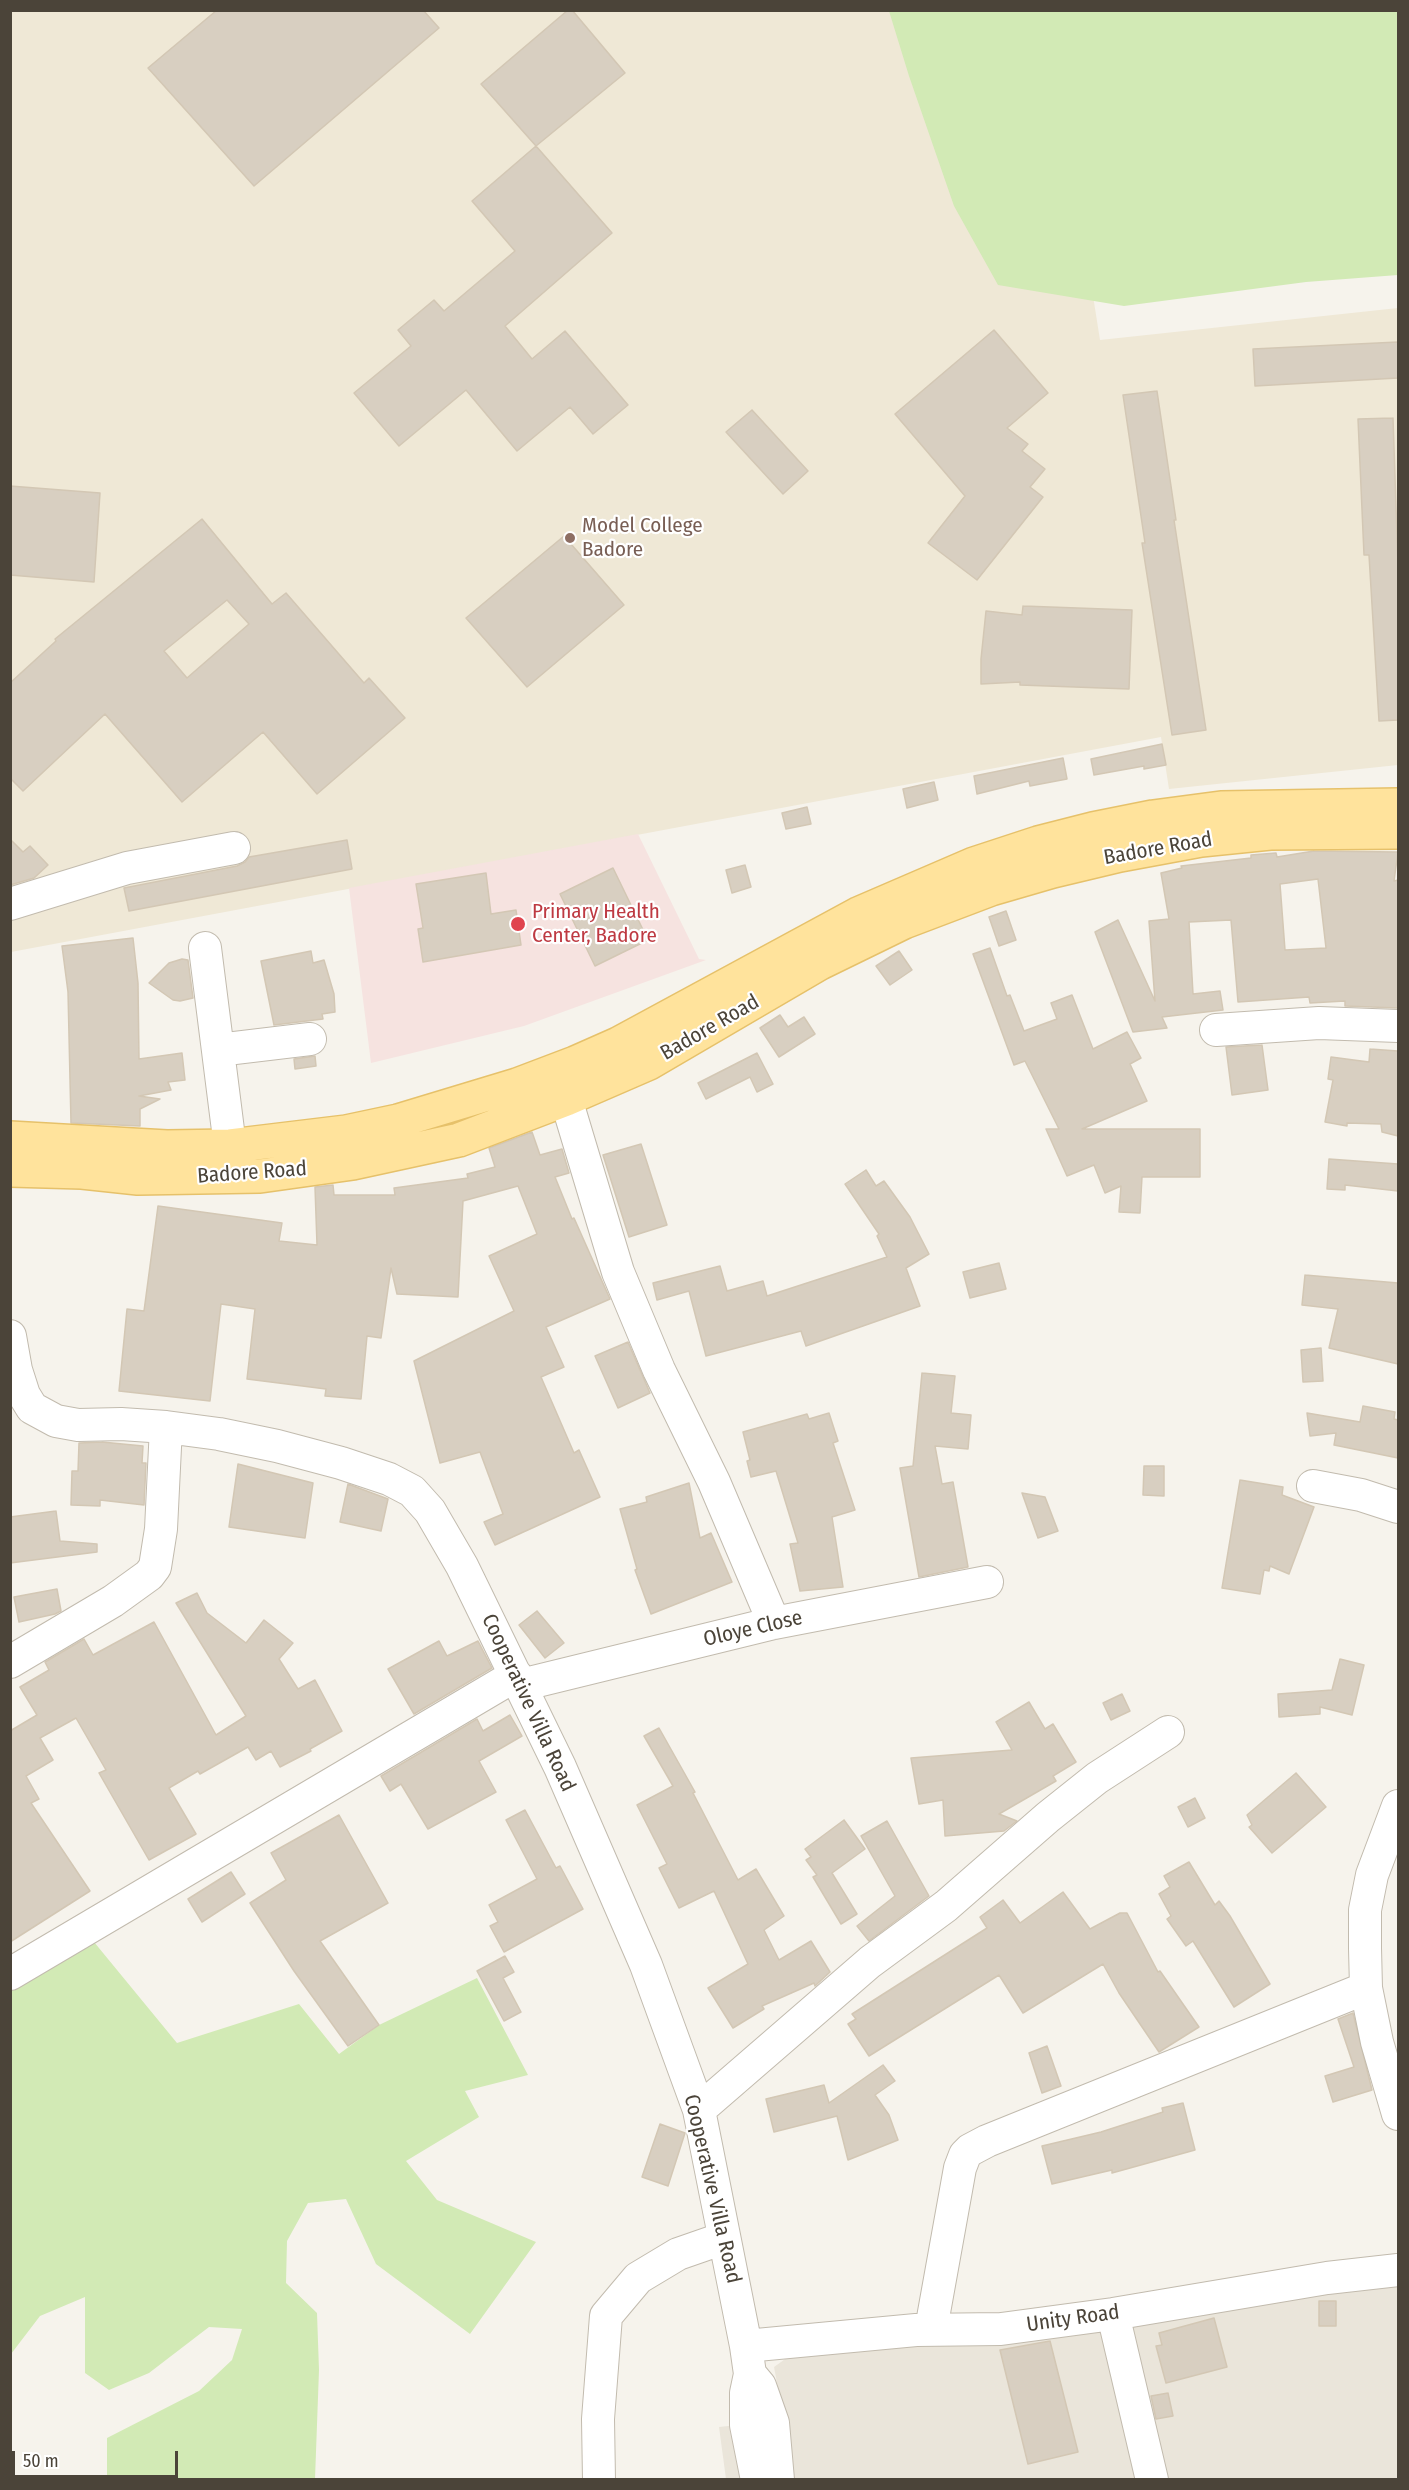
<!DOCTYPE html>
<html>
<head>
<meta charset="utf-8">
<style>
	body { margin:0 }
	#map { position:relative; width:1409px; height:2490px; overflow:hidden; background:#f6f3ec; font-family:"Fira Sans Condensed",sans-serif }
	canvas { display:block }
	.frame { position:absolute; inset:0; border:12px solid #4b4439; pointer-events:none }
	.scale { position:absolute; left:12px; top:2451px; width:166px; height:27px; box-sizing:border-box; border:3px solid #4b4439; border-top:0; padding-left:8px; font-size:18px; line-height:21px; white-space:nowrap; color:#4b4439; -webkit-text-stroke:4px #fff; paint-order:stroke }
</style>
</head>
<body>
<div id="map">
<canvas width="1409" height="2490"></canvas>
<div class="frame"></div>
<div class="scale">50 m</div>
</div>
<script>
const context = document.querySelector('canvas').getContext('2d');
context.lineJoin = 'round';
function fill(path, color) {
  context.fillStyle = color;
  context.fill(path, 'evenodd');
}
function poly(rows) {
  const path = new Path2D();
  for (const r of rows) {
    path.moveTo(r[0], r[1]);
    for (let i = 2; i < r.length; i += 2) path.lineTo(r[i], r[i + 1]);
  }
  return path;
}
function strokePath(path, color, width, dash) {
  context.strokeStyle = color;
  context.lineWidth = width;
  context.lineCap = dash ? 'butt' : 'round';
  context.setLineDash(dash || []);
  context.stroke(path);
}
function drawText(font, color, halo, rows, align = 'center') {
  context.font = font + ' "Fira Sans Condensed",sans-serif';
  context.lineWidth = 4.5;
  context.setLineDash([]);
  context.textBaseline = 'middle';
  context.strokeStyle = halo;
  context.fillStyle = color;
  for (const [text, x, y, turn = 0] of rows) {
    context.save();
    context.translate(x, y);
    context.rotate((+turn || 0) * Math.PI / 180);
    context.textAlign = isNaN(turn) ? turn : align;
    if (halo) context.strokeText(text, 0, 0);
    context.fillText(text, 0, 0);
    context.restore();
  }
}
fill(poly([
	[1398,2270,1398,2479,726,2479,719,2427,784,2420,774,2367,795,2352]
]), '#eae5da');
fill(poly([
	[11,11,1048,11,1100,340,1398,308,1398,765,1169,789,1161,737,11,952]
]), '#efe8d6');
fill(poly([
	[638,834,699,959,706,960,524,1026,371,1063,349,888]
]), '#f6e3e0');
fill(poly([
	[889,11,1398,11,1398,275,1306,282,1124,306,998,285,954,206,909,76],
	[85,1931,177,2043,299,2004,339,2054,379,2025,477,1978,528,2075,465,2091,479,2117,406,2161,437,2200,536,2242,470,2334,376,2264,346,2199,308,2203,287,2241,286,2283,317,2313,319,2370,315,2479,112,2480,107,2475,107,2438,199,2391,232,2360,242,2329,209,2327,149,2373,109,2390,85,2373,85,2297,40,2316,11,2354,11,1975]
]), '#d2eab5');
const building = poly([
	[217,10,423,10,439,28,254,186,148,68,217,10],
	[568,10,572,10,625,73,536,146,481,84,568,10],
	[536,146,612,233,505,326,532,359,565,331,628,405,593,434,570,407,517,451,466,390,399,446,354,393,411,346,398,330,434,300,444,311,515,251,472,201,536,146],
	[994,330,1048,393,1007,428,1028,444,1022,451,1045,469,1030,487,1043,497,977,580,928,543,965,496,895,414,994,330],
	[1398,342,1398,378,1255,386,1253,349,1398,342],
	[1157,391,1176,520,1174,520,1206,730,1172,735,1142,543,1145,543,1123,395,1157,391],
	[752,410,808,471,783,494,726,432,752,410],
	[1393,418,1398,565,1398,720,1379,721,1369,555,1364,555,1358,419,1393,418],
	[10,486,100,493,94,582,10,575,10,486],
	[202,519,272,604,286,593,364,683,369,678,405,718,317,794,263,732,182,802,105,714,23,791,10,778,10,683,56,641,55,639,202,519],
	[227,600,249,624,187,678,164,651,227,600],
	[564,536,624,605,527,687,466,618,564,536],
	[1023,606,1132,610,1129,689,1020,685,1020,682,981,684,981,659,986,611,1022,615,1023,606],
	[1162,744,1166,765,1144,769,1144,766,1094,775,1091,759,1162,744],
	[1063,758,1067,779,1030,786,1029,781,977,794,974,776,1063,758],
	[934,782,938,800,907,808,903,789,934,782],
	[807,807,811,824,786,829,782,813,807,807],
	[10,839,23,852,30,846,48,865,34,878,10,885,10,839],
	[347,840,352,869,129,911,124,888,237,866,245,862,249,857,347,840],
	[1314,851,1398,852,1394,881,1398,880,1398,1008,1345,1006,1345,1001,1310,1003,1309,997,1238,1002,1231,920,1189,922,1193,994,1220,991,1223,1010,1162,1017,1167,1028,1133,1032,1095,932,1118,920,1155,1001,1149,921,1169,919,1161,873,1182,868,1181,866,1251,858,1251,855,1276,853,1277,857,1314,851],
	[1318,879,1326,948,1285,950,1280,884,1318,879],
	[745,865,751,887,732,893,726,870,745,865],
	[613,868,648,940,595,966,560,894,613,868],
	[486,873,491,914,516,910,521,945,423,962,418,929,423,928,416,884,486,873],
	[1006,911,1016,940,999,946,989,917,1006,911],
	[133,938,138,983,139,1059,182,1053,185,1080,168,1082,171,1090,139,1096,160,1099,140,1109,140,1126,71,1123,68,992,62,946,133,938],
	[990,948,1007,996,1010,995,1024,1031,1057,1019,1051,1003,1072,995,1093,1049,1127,1032,1141,1058,1130,1064,1147,1101,1082,1129,1200,1129,1200,1177,1142,1177,1140,1213,1119,1212,1121,1186,1105,1193,1094,1165,1067,1176,1046,1129,1059,1129,1025,1061,1014,1065,973,954,990,948],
	[311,951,313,963,324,960,334,994,335,1012,322,1014,323,1019,274,1025,261,961,311,951],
	[899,951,912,970,890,985,876,966,899,951],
	[182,959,188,960,193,998,180,1001,173,1000,149,983,169,963,182,959],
	[780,1015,788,1027,804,1017,815,1034,779,1057,760,1028,780,1015],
	[1262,1045,1268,1090,1232,1095,1226,1047,1262,1045],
	[1370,1049,1398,1051,1398,1136,1382,1132,1381,1124,1347,1123,1347,1126,1325,1122,1333,1080,1328,1079,1331,1057,1369,1062,1370,1049],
	[757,1053,773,1084,757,1092,750,1077,706,1099,698,1083,757,1053],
	[315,1056,316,1066,295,1069,294,1059,315,1056],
	[532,1132,540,1155,562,1149,569,1173,555,1177,572,1219,574,1218,610,1299,546,1327,564,1367,541,1377,574,1453,579,1450,600,1497,495,1545,484,1522,503,1514,480,1452,440,1463,414,1361,514,1311,489,1256,537,1234,518,1186,463,1201,458,1297,397,1294,391,1268,381,1338,367,1336,361,1399,325,1396,326,1389,247,1379,255,1309,221,1304,210,1401,119,1391,127,1309,144,1311,158,1206,282,1223,279,1241,317,1245,315,1187,333,1185,334,1195,395,1195,394,1188,468,1178,467,1174,495,1167,489,1148,532,1132],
	[641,1144,667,1225,629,1237,603,1155,641,1144],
	[1329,1159,1398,1164,1398,1191,1345,1185,1345,1190,1327,1189,1329,1159],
	[866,1170,876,1186,884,1181,910,1217,929,1254,906,1268,920,1306,806,1346,801,1331,706,1356,689,1291,657,1300,653,1283,720,1266,727,1291,763,1281,767,1296,887,1257,877,1236,879,1234,845,1184,866,1170],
	[999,1263,1006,1289,970,1298,963,1272,999,1263],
	[1305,1275,1398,1283,1398,1364,1329,1348,1338,1309,1302,1305,1305,1275],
	[628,1342,650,1393,618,1408,595,1356,628,1342],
	[1321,1348,1323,1381,1303,1382,1301,1350,1321,1348],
	[922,1373,955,1376,951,1413,971,1415,968,1449,935,1446,942,1484,953,1482,968,1567,919,1577,900,1468,913,1466,922,1373],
	[1363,1406,1395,1412,1394,1419,1398,1420,1398,1458,1334,1445,1336,1433,1310,1436,1307,1413,1360,1422,1363,1406],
	[829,1413,838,1441,833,1443,855,1510,832,1517,843,1587,800,1591,790,1544,798,1543,776,1471,751,1477,747,1461,750,1460,743,1432,807,1414,809,1419,829,1413],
	[102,1442,143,1446,142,1463,146,1463,144,1505,100,1500,100,1506,71,1505,72,1471,78,1471,79,1443,102,1442],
	[238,1464,313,1483,305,1538,229,1527,238,1464],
	[1144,1466,1164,1466,1164,1496,1143,1495,1144,1466],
	[1240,1480,1283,1487,1282,1495,1314,1507,1289,1574,1270,1566,1269,1571,1264,1570,1260,1594,1222,1588,1240,1480],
	[689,1483,700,1538,711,1533,732,1582,651,1614,635,1570,637,1569,620,1509,647,1502,646,1497,689,1483],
	[348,1484,388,1499,381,1531,340,1522,348,1484],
	[1022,1493,1045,1497,1058,1531,1038,1538,1022,1493],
	[56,1511,60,1541,97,1544,97,1552,10,1563,10,1517,56,1511],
	[57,1589,61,1611,55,1614,19,1622,14,1597,57,1589],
	[197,1593,207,1613,246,1643,264,1620,293,1643,279,1659,298,1689,315,1680,342,1731,310,1749,311,1751,280,1767,271,1751,256,1760,248,1747,200,1774,198,1771,169,1788,196,1834,149,1860,99,1773,106,1770,76,1718,40,1738,53,1760,26,1776,39,1799,31,1803,90,1891,10,1942,10,1731,37,1715,20,1687,49,1670,45,1662,84,1639,93,1655,154,1622,216,1735,246,1716,176,1603,197,1593],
	[537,1611,564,1643,545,1658,519,1625,537,1611],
	[439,1641,447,1656,478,1641,492,1668,414,1714,388,1669,439,1641],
	[1340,1659,1364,1665,1352,1715,1320,1707,1320,1714,1279,1717,1278,1694,1332,1690,1340,1659],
	[1122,1694,1130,1711,1111,1720,1103,1703,1122,1694],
	[1029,1702,1045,1729,1053,1724,1076,1762,1053,1776,1056,1781,999,1814,1017,1821,1004,1831,945,1836,943,1800,919,1804,911,1758,1012,1750,996,1722,1029,1702],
	[510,1715,522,1736,479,1761,496,1792,428,1829,401,1784,390,1791,381,1776,477,1719,483,1731,510,1715],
	[659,1728,695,1792,693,1793,738,1880,756,1869,784,1916,764,1930,779,1960,811,1941,830,1972,815,1986,814,1983,762,2006,764,2009,733,2028,708,1988,748,1964,714,1891,679,1908,659,1868,667,1864,637,1805,673,1786,644,1736,659,1728],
	[1296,1773,1326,1807,1272,1853,1249,1827,1252,1825,1247,1815,1296,1773],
	[1195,1798,1205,1818,1188,1827,1178,1807,1195,1798],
	[525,1810,556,1868,560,1866,583,1909,504,1952,490,1926,498,1922,489,1905,537,1879,506,1820,525,1810],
	[339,1815,388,1903,320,1941,379,2025,348,2046,294,1971,250,1903,286,1880,271,1853,339,1815],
	[844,1820,865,1849,832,1873,857,1914,841,1924,813,1877,817,1875,806,1860,811,1857,805,1849,844,1820],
	[887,1821,929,1896,869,1941,857,1926,895,1896,861,1836,887,1821],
	[1189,1862,1215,1905,1219,1901,1230,1916,1270,1984,1234,2007,1193,1941,1186,1946,1167,1919,1171,1916,1159,1894,1170,1887,1164,1876,1189,1862],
	[231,1872,245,1894,202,1922,188,1899,231,1872],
	[1063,1892,1090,1929,1120,1913,1127,1913,1158,1972,1160,1971,1199,2027,1159,2052,1119,1993,1103,1964,1023,2013,999,1975,869,2056,848,2024,856,2019,852,2014,987,1928,980,1917,1003,1900,1020,1923,1063,1892],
	[505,1956,514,1972,503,1978,521,2012,504,2021,477,1971,505,1956],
	[1353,2013,1372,2090,1333,2102,1325,2076,1354,2067,1338,2019,1353,2013],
	[1047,2046,1061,2086,1042,2093,1029,2053,1047,2046],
	[883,2065,895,2081,875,2095,889,2115,898,2140,848,2160,837,2116,774,2132,766,2099,824,2085,829,2103,883,2065],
	[1183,2103,1195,2150,1112,2173,1112,2170,1052,2184,1042,2146,1101,2132,1163,2112,1162,2108,1183,2103],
	[660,2124,685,2133,668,2186,642,2177,660,2124],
	[1319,2301,1336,2301,1336,2326,1319,2326,1319,2301],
	[1214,2318,1227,2367,1166,2383,1156,2346,1162,2345,1159,2333,1214,2318],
	[1050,2341,1078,2452,1028,2464,1000,2350,1050,2341],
	[1168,2393,1173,2416,1156,2419,1151,2396,1168,2393]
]);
fill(building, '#d8cfc1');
strokePath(building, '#d3c7b4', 1.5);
const minor = poly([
	[10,904,127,868,234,848],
	[205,948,230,1146],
	[1216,1030,1319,1023,1398,1026],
	[218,1050,310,1039],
	[566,1099,618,1272,659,1370,714,1482,774,1623],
	[10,1336,16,1370,24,1395,32,1408,56,1421,78,1425,121,1424,166,1427,219,1434,277,1446,341,1463,389,1479,412,1491,430,1511,462,1566,560,1767,646,1965,699,2110,746,2346,750,2374,746,2393,746,2425,757,2480],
	[1313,1486,1361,1495,1398,1507],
	[10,1662,113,1601,149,1575,155,1567,161,1529,166,1427],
	[521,1685,774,1623,987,1582],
	[1398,1806,1372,1875,1365,1910,1365,1948,1366,1988,1377,2042,1398,2114],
	[10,1974,516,1675],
	[699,2110,870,1962,946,1906,1048,1817,1097,1778,1168,1732],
	[1113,2314,1152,2480],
	[931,2329,960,2168,965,2155,970,2150,987,2141,1366,1988],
	[746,2346,916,2330,1001,2329,1113,2314,1327,2278,1398,2270],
	[750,2374,760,2386,773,2423,778,2480],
	[599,2480,598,2419,606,2316,638,2278,678,2254,724,2238]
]);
const major = poly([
	[10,1138,167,1147,230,1146,346,1132,398,1121,517,1085,575,1063,618,1044,858,914,974,864,1038,843,1093,829,1153,817,1221,808,1398,805],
	[10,1170,82,1172,138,1178,260,1176,353,1163,459,1140,566,1099,649,1063,820,963,904,922,991,889,1053,871,1120,855,1201,840,1270,833,1398,832]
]);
strokePath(minor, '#c2bbae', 34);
strokePath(major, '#e6c16a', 36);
strokePath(minor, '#fff', 32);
strokePath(major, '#ffe39c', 33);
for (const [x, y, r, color] of [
	[570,538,6,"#8d6e63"],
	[518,924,8,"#e0444e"]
]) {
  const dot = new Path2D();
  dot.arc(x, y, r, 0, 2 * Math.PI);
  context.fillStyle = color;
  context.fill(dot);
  strokePath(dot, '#fff', 2);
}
drawText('21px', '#785e54', '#fff', [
	["Model College",582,526],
	["Badore",582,550]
], 'left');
drawText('21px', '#4b4439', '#fff', [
	["Badore Road",1158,849,-10],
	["Badore Road",710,1028,-30],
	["Badore Road",252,1173,-4],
	["Oloye Close",753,1629,-13],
	["Cooperative Villa Road",528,1703,65],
	["Cooperative Villa Road",712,2189,77],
	["Unity Road",1073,2319,-8]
]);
drawText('21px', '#be3a42', '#fff', [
	["Primary Health",532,912],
	["Center, Badore",532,936]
], 'left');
</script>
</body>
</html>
